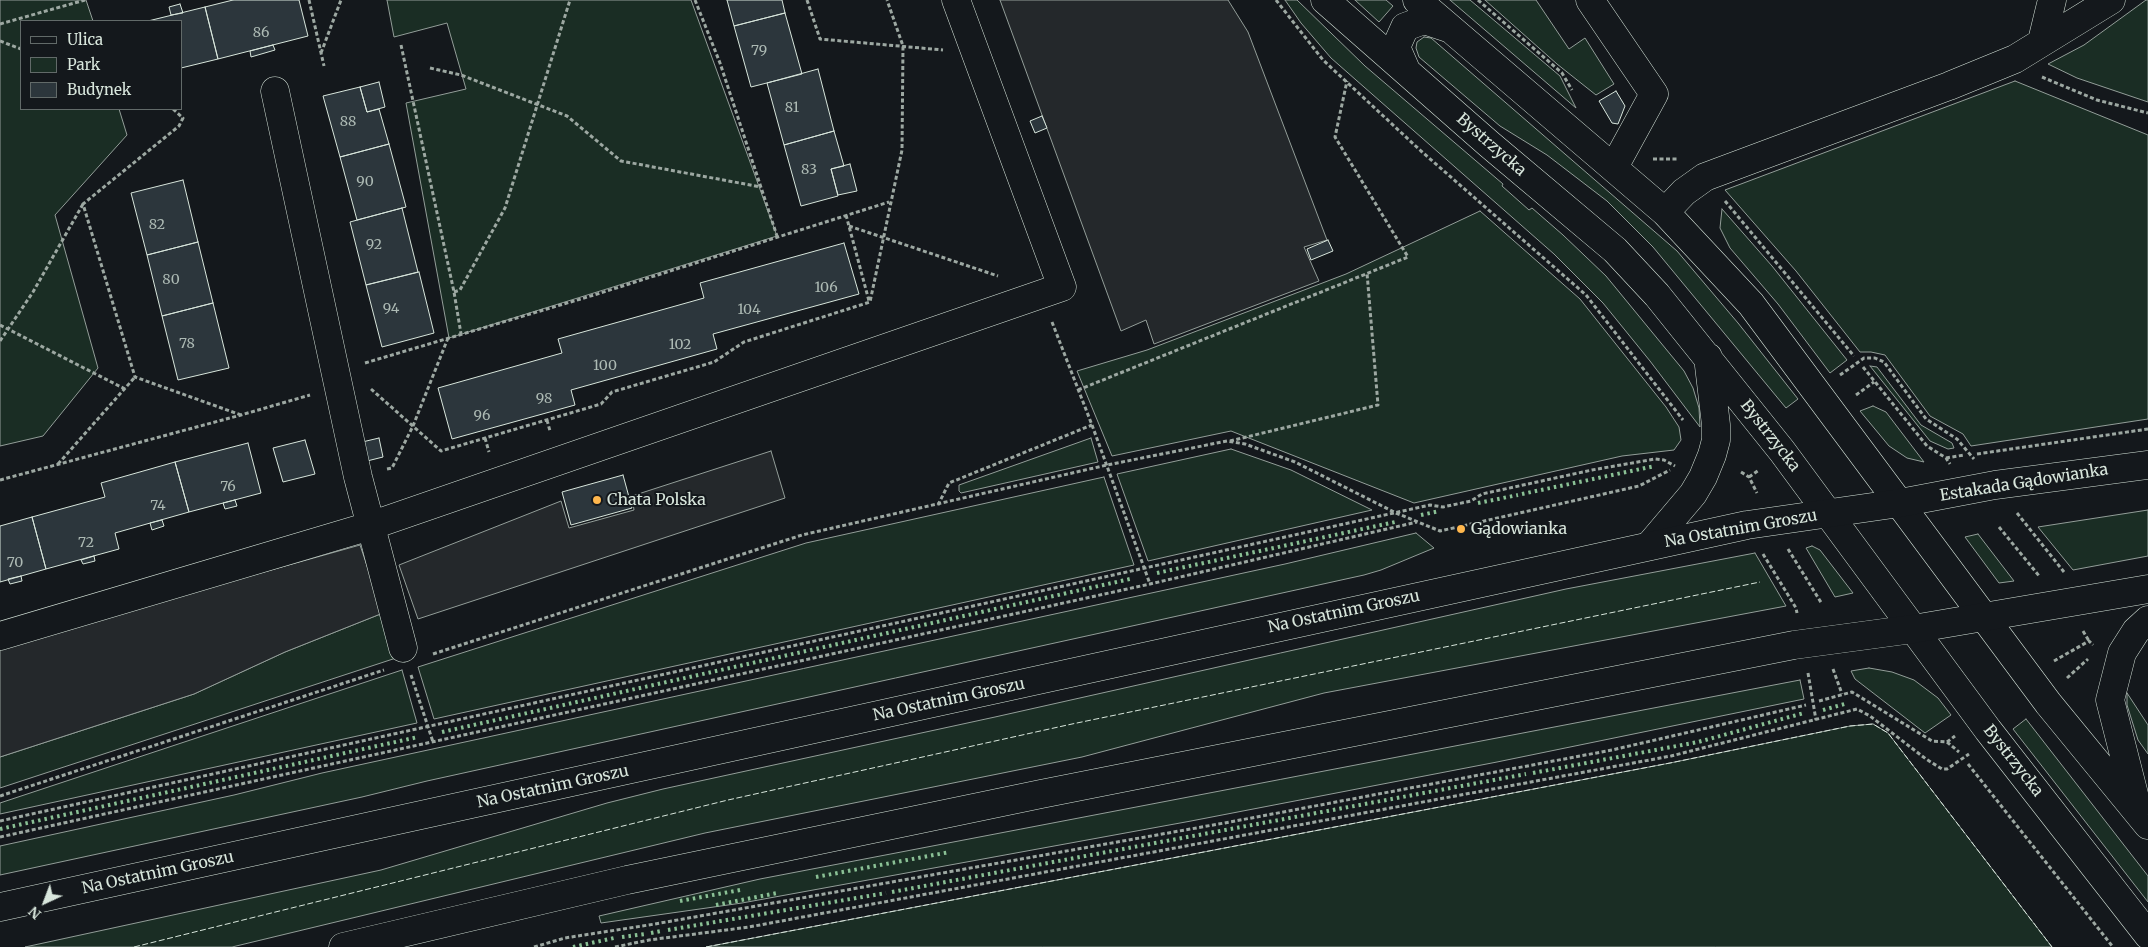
<!DOCTYPE html>
<html>
<head>
<meta charset="utf-8">
<style>
	body { margin:0 }
	#map { position:relative; width:2148px; height:947px; overflow:hidden; background:#14181c; font-family:Merriweather,serif }
	canvas { display:block }
	.legend { position:absolute; left:20px; top:20px; width:162px; height:90px; box-sizing:border-box; background:#14181c; border:1px solid #626a69; margin:0; padding:6px 9px; list-style:none; font-size:15px; color:#d8e6dc }
	.legend li { display:flex; align-items:center; gap:10px; height:25px }
	.legend b { width:25px; border:1px solid #626a69 }
	.north { position:absolute; left:20px; top:877px; width:50px; height:50px; -webkit-text-stroke:4px #14181c; paint-order:stroke; rotate:223deg; font-size:14px; font-weight:700; line-height:20px; text-align:center; color:#d8e6dc }
	.north::after { content:''; display:block; margin:auto; width:18px; height:22px; background:#d8e6dc; clip-path:polygon(50% 0,100% 100%,50% 72%,0 100%) }
</style>
</head>
<body>
<div id="map">
<canvas width="2148" height="947"></canvas>
<ul class="legend">
<li><b style="height:6px;background:#14181c"></b>Ulica</li>
<li><b style="height:14px;background:#1a2d24"></b>Park</li>
<li><b style="height:14px;background:#2c363c"></b>Budynek</li>
</ul>
<div class="north">N</div>
</div>
<script>
const context = document.querySelector('canvas').getContext('2d');
context.lineJoin = 'round';
function fill(path, color) {
  context.fillStyle = color;
  context.fill(path, 'evenodd');
}
function poly(rows) {
  const path = new Path2D();
  for (const r of rows) {
    path.moveTo(r[0], r[1]);
    for (let i = 2; i < r.length; i += 2) path.lineTo(r[i], r[i + 1]);
  }
  return path;
}
function strokePath(path, color, width, dash) {
  context.strokeStyle = color;
  context.lineWidth = width;
  context.lineCap = dash ? 'butt' : 'round';
  context.setLineDash(dash || []);
  context.stroke(path);
}
function drawText(font, color, halo, rows, align = 'center') {
  context.font = font + ' Merriweather,serif';
  context.lineWidth = 4;
  context.setLineDash([]);
  context.textBaseline = 'middle';
  context.strokeStyle = halo;
  context.fillStyle = color;
  for (const [text, x, y, turn = 0] of rows) {
    context.save();
    context.translate(x, y);
    context.rotate((+turn || 0) * Math.PI / 180);
    context.textAlign = isNaN(turn) ? turn : align;
    if (halo) context.strokeText(text, 0, 0);
    context.fillText(text, 0, 0);
    context.restore();
  }
}
const green = poly([
	[0,0,86,0,93,21,21,21,21,109,119,109,127,135,55,215,98,368,43,436,0,446,0,0],
	[387,0,691,0,777,236,449,338,406,103,466,89,447,23,394,37,387,0],
	[1285,0,1297,0,1365,66,1503,184,1502,186,1529,210,1532,208,1563,235,1606,276,1684,371,1693,388,1699,408,1700,427,1650,361,1603,303,1554,254,1331,58,1301,23,1285,0],
	[1355,0,1386,0,1393,6,1379,22,1355,0],
	[1450,0,1470,0,1560,76,1576,108,1450,0],
	[1485,0,1536,0,1569,49,1585,38,1614,84,1596,95,1557,64,1485,0],
	[2146,0,2148,0,2148,102,2077,78,2048,64,2084,45,2146,0],
	[1424,37,1431,38,1677,251,1738,323,1798,399,1786,408,1653,247,1607,201,1547,155,1500,126,1419,57,1416,48,1417,42,1424,37],
	[2015,81,2148,135,2148,419,1971,446,1963,434,1930,416,1885,355,1871,352,1860,352,1796,271,1725,190,2015,81],
	[1722,209,1772,266,1847,360,1830,373,1778,304,1730,248,1720,228,1722,209],
	[1480,211,1580,299,1666,407,1679,427,1681,440,1674,450,1622,456,1414,503,1231,431,1112,456,1077,371,1147,350,1346,274,1480,211],
	[1870,366,1877,367,1921,425,1952,443,1954,448,1948,449,1930,441,1870,366],
	[1873,406,1886,412,1924,462,1907,458,1889,446,1860,411,1873,406],
	[1091,438,1098,462,961,493,959,491,959,485,1091,438],
	[1231,449,1291,470,1372,510,1148,561,1117,474,1231,449],
	[1104,477,1134,565,434,719,418,667,806,543,1104,477],
	[2148,510,2148,556,2073,570,2038,527,2148,510],
	[1416,533,1434,548,1381,570,1364,575,427,781,362,797,0,875,0,846,234,795,322,773,1285,564,1416,533],
	[1978,534,2014,581,1999,583,1965,537,1978,534],
	[1812,546,1820,550,1853,593,1835,597,1806,548,1812,546],
	[1755,553,1786,606,1324,693,1082,757,705,833,232,947,25,947,381,870,607,803,663,789,995,717,1566,589,1755,553],
	[383,613,396,658,0,788,0,757,194,694,285,652,383,613],
	[1869,668,1892,672,1914,680,1938,698,1951,715,1925,733,1855,679,1851,671,1869,668],
	[402,670,417,723,0,814,0,803,402,670],
	[1800,680,1804,699,1497,762,1191,821,742,903,601,923,599,916,760,879,1800,680],
	[2127,693,2148,725,2148,754,2138,740,2127,705,2127,693],
	[2026,719,2148,876,2148,902,2013,729,2026,719],
	[1873,724,1888,733,2052,947,706,947,1670,763,1850,726,1873,724]
]);
fill(green, '#1a2d24');
strokePath(green, '#939e99', 1);
const parking = poly([
	[1000,0,1228,0,1248,32,1327,240,1304,247,1319,281,1154,344,1146,320,1121,331,1000,0],
	[771,451,785,498,418,619,399,565,561,501,569,528,634,510,632,496,771,451],
	[360,545,383,613,285,652,194,694,0,757,0,646,360,545]
]);
fill(parking, '#24282b');
strokePath(parking, '#939e99', 1);
const building = poly([
	[233,0,299,0,308,36,218,59,205,7,233,0],
	[727,0,782,0,785,13,734,26,727,0],
	[180,4,183,13,171,15,169,7,180,4],
	[205,7,218,59,181,68,181,21,148,21,205,7],
	[785,13,802,74,751,87,734,26,785,13],
	[273,45,275,50,251,57,250,51,273,45],
	[818,69,834,131,784,145,767,83,818,69],
	[379,82,385,107,367,112,360,87,379,82],
	[360,87,367,112,379,109,389,144,340,157,323,96,360,87],
	[1616,91,1625,106,1618,124,1612,123,1599,101,1616,91],
	[1042,116,1047,128,1035,133,1030,121,1042,116],
	[834,131,844,166,831,169,838,196,801,206,784,145,834,131],
	[389,144,406,207,357,220,340,157,389,144],
	[850,164,857,191,838,195,831,169,850,164],
	[183,180,198,242,147,255,131,193,183,180],
	[402,208,418,272,366,285,350,222,402,208],
	[1328,240,1333,251,1311,260,1307,249,1328,240],
	[198,242,213,303,162,316,147,255,198,242],
	[844,243,859,294,713,334,717,349,571,390,575,405,452,439,438,388,562,353,558,339,704,298,700,283,844,243],
	[419,272,434,333,382,347,366,285,419,272],
	[213,303,229,368,178,380,162,316,213,303],
	[379,438,383,457,363,462,358,443,379,438],
	[305,440,315,474,283,482,273,448,305,440],
	[248,443,261,493,189,512,175,462,248,443],
	[175,462,189,512,115,533,119,549,46,569,32,517,105,497,101,483,175,462],
	[623,475,632,508,571,525,562,492,623,475],
	[235,500,237,506,225,509,223,503,235,500],
	[32,517,46,569,0,582,0,526,32,517],
	[162,520,164,526,152,530,150,523,162,520],
	[94,556,95,561,83,564,81,560,94,556],
	[21,576,22,581,10,584,8,579,21,576]
]);
fill(building, '#2c363c');
strokePath(building, '#d8e6dc', 1);
const minor = poly([
	[1325,0,1489,144,1615,250,1657,295,1782,451,1988,730,2148,935],
	[1417,0,1665,212,1751,304,2048,703,2148,825],
	[1590,0,1654,94,1614,167],
	[2042,41,2052,0],
	[1406,70,1396,47,1405,27,1424,20,1448,28],
	[275,91,358,477,403,648],
	[1665,212,1684,192,1705,177,1949,86,2015,59,2111,0],
	[1649,546,1693,494,1703,477,1712,455,1716,440,1716,425,1708,357],
	[0,636,370,526,1062,287,956,0],
	[2137,806,2110,700,2122,653,2136,631,2148,620]
]);
const major = poly([
	[0,907,1747,525,1900,503,1995,485,2148,465],
	[343,947,627,880,1041,794,1794,645,1913,629,2148,589]
]);
strokePath(minor, '#d8e6dc', 29);
strokePath(major, '#d8e6dc', 29);
strokePath(poly([
	[309,0,324,66],
	[695,0,720,63,777,236],
	[807,0,820,39,943,50],
	[1276,0,1323,60,1421,151,1586,295,1683,420],
	[1478,0,1562,73,1572,90],
	[0,24,85,0],
	[0,41,21,49],
	[401,45,454,292,461,334],
	[321,53,341,0],
	[430,68,461,75,567,116,621,161,761,187],
	[2042,77,2097,100,2148,113],
	[173,109,183,118,179,126,83,204,135,377,241,415],
	[1653,159,1677,159],
	[1725,201,1854,356],
	[846,215,869,301],
	[849,226,998,276],
	[454,292,460,290,505,208,570,0],
	[1052,322,1092,425,1150,584],
	[0,325,125,389],
	[0,341,33,292,83,204],
	[365,363,594,295,889,202],
	[1863,367,1927,446,1946,458,1950,464],
	[1840,375,1864,358,1875,358,1884,362,1926,419,1957,439,1974,459],
	[371,389,441,451,601,404,612,392,714,362,744,342,870,302,902,150,903,46,887,0],
	[1078,390,1408,257,1335,137,1347,81],
	[1856,395,1874,382],
	[547,420,550,431],
	[485,438,489,452],
	[1230,441,1378,405,1367,273],
	[1977,454,2148,429],
	[1946,458,1964,455],
	[58,464,135,377],
	[387,469,392,468,413,426,448,338],
	[1741,472,1749,477,1757,493],
	[1749,477,1759,470],
	[0,480,241,415,310,395],
	[938,505,949,483,1092,425],
	[2017,513,2064,572],
	[1999,527,2040,577],
	[1788,549,1822,604],
	[1763,554,1796,608,1797,613],
	[2083,631,2089,641],
	[433,654,802,535,1107,465,1227,441,1245,444,1295,462,1396,513,1440,531,1639,486,1670,470],
	[2054,661,2089,641,2093,645],
	[1833,669,1842,694],
	[1808,673,1816,720],
	[411,675,433,742],
	[2067,678,2088,659],
	[1819,701,1852,692,1932,741,1947,742,1955,736],
	[1947,742,1959,752],
	[1968,764,2113,947],
	[0,796,384,670],
	[0,821,1430,505,1443,507,1471,501,1482,494,1592,470,1655,459,1664,460,1675,466],
	[0,837,1150,584,1417,522],
	[534,947,565,938,655,924,1230,822,1612,750,1806,705],
	[615,947,649,940,749,927,1671,756,1857,709,1870,716,1926,759,1942,769,1947,769,1969,754]
]), '#9da8a2', 3, [4, 2.5]);
strokePath(minor, '#14181c', 28);
strokePath(major, '#14181c', 28);
strokePath(poly([
	[1522,494,1655,466],
	[1478,503,1518,495],
	[1421,515,1440,511],
	[1157,573,1395,522],
	[1823,710,1848,703],
	[442,732,1130,579],
	[1533,773,1698,742,1804,713],
	[0,829,418,737],
	[816,877,950,852],
	[892,892,1526,774],
	[680,901,740,890],
	[716,905,777,893],
	[668,930,886,893],
	[651,933,661,931],
	[622,937,645,934],
	[573,947,614,938]
]), '#8ac095', 4, [2.5, 4]);
strokePath(poly([
	[134,947,728,800,1072,724,1760,582],
	[706,947,1670,763,1850,726,1873,724,1888,733,2052,947]
]), '#d8e6dc', 1, [6, 2.5]);
for (const [x, y, r, color] of [
	[597,500,5,"#ffb74d"],
	[1461,529,5,"#ffb74d"]
]) {
  const dot = new Path2D();
  dot.arc(x, y, r, 0, 2 * Math.PI);
  context.fillStyle = color;
  context.fill(dot);
  strokePath(dot, '#14181c', 2);
}
drawText('14px', '#adbab4', null, [
	["86",261,33],
	["79",759,51],
	["81",792,108],
	["88",348,122],
	["83",809,170],
	["90",365,182],
	["82",157,225],
	["92",374,245],
	["80",171,280],
	["106",826,288],
	["94",391,309],
	["104",749,310],
	["78",187,344],
	["102",680,345],
	["100",605,366],
	["98",544,399],
	["96",482,416],
	["76",228,487],
	["74",158,506],
	["72",86,543],
	["70",15,563]
]);
drawText('16px', '#d8e6dc', '#14181c', [
	["Bystrzycka",1491,145,41],
	["Bystrzycka",1770,436,52],
	["Estakada Gądowianka",2024,483,-9],
	["Na Ostatnim Groszu",1741,529,-10],
	["Na Ostatnim Groszu",1344,612,-12],
	["Na Ostatnim Groszu",949,700,-12],
	["Bystrzycka",2013,761,52],
	["Na Ostatnim Groszu",553,787,-12],
	["Na Ostatnim Groszu",158,873,-12]
]);
drawText('16px', '#d8e6dc', '#14181c', [
	["Chata Polska",607,500],
	["Gądowianka",1471,529]
], 'left');
</script>
</body>
</html>
